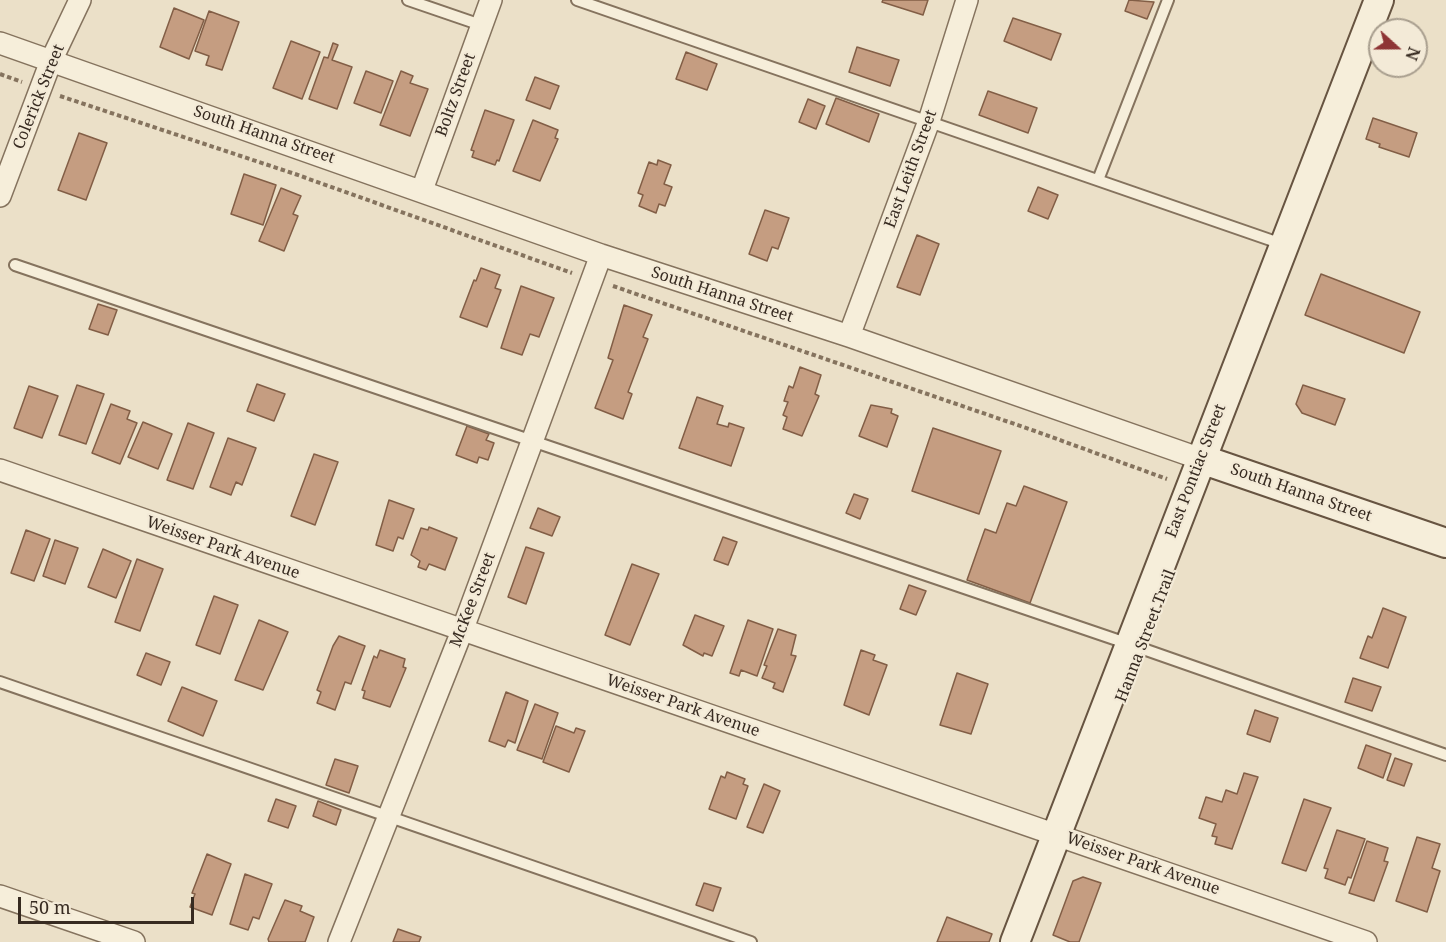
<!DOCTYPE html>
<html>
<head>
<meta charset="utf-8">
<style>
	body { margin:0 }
	#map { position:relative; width:1446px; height:942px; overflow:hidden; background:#ebe0c8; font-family:"Noto Serif",serif }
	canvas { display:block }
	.north { position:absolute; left:1368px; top:18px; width:60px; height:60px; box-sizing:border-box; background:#f3ead7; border:2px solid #a89e8e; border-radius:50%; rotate:111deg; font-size:16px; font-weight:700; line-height:24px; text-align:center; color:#372b21 }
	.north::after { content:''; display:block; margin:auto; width:21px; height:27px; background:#8e3435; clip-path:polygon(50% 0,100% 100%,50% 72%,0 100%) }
	.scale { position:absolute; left:18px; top:897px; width:176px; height:27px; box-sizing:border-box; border:3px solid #372b21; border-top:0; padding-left:8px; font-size:18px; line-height:21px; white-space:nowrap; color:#372b21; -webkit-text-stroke:4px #f3ead7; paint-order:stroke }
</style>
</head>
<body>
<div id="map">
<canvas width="1446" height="942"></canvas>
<div class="north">N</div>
<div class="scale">50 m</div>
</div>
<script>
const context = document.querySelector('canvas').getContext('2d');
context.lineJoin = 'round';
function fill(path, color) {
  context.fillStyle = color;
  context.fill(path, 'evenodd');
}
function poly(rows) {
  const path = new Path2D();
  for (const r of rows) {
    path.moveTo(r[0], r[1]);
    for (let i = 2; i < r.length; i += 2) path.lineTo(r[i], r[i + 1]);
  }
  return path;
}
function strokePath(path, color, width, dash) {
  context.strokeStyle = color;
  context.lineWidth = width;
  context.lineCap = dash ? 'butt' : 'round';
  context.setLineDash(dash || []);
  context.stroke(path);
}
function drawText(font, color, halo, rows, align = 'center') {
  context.font = font + ' "Noto Serif",serif';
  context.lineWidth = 4.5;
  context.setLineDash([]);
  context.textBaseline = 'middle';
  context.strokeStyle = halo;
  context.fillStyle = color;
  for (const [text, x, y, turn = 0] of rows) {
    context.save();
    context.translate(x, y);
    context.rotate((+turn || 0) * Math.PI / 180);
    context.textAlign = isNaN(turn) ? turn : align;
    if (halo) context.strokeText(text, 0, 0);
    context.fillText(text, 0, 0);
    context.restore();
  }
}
const building = poly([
	[883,0,928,0,923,15,882,2,883,0],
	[1129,0,1154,2,1147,19,1125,11,1129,0],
	[174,8,204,20,189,59,160,47,174,8],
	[209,11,239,22,222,70,206,65,209,56,195,51,209,11],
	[1013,18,1061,34,1051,60,1004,41,1013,18],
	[291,41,320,52,302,99,273,88,291,41],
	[333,43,338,45,332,60,352,67,337,109,309,99,324,57,328,58,333,43],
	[857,47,899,60,890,86,849,72,857,47],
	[686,52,717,64,707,90,676,79,686,52],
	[366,71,393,81,381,113,354,103,366,71],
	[401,71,413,76,410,83,428,89,410,136,380,125,401,71],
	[535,77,559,86,550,109,526,100,535,77],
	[988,91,1037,108,1028,133,979,115,988,91],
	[836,98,879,114,869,142,826,124,836,98],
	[808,99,825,106,816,129,799,122,808,99],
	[485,110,514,120,499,161,497,160,495,165,472,157,474,151,471,150,485,110],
	[1373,118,1417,133,1409,157,1379,147,1380,144,1366,139,1373,118],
	[533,120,558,130,555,138,558,139,540,181,513,171,533,120],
	[79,133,107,143,86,200,58,190,79,133],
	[658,160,671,165,664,184,672,187,665,206,659,204,656,213,639,206,643,195,638,193,649,162,657,165,658,160],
	[244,174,276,185,263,225,231,214,244,174],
	[1038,187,1058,195,1048,219,1028,211,1038,187],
	[281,188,301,196,293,214,298,216,284,251,259,241,281,188],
	[765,210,789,218,778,249,772,247,767,261,749,254,765,210],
	[917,235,939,244,920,295,897,287,917,235],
	[481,268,500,275,495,288,501,290,487,327,460,317,474,280,476,281,481,268],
	[1321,274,1420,312,1404,353,1305,315,1321,274],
	[521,286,554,298,539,337,530,334,522,355,501,348,521,286],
	[98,304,117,310,108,335,89,329,98,304],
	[624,305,652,315,643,337,648,339,628,392,632,394,623,419,595,408,613,360,608,358,624,305],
	[800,367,821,375,815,394,819,396,802,436,783,429,787,417,783,415,788,402,784,401,789,386,793,388,800,367],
	[257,384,285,394,274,421,247,411,257,384],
	[77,385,104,394,86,444,59,435,77,385],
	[1303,385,1345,399,1335,425,1302,413,1296,404,1303,385],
	[29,386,58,396,42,438,14,428,29,386],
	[697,397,723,406,717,424,728,427,729,423,744,428,731,466,679,448,697,397],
	[111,404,130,411,127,419,137,423,120,464,92,453,111,404],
	[871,405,892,409,891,413,898,416,887,447,859,436,871,405],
	[143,422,172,434,158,469,128,457,143,422],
	[188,423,214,433,193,489,167,480,188,423],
	[467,426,489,434,486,440,494,443,488,460,479,457,477,463,456,455,467,426],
	[933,428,1001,451,979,514,912,491,933,428],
	[228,438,256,448,242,485,236,482,231,495,210,487,228,438],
	[314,454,338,462,315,525,291,516,314,454],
	[1024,486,1067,502,1030,603,967,580,985,529,996,533,1007,503,1016,506,1024,486],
	[854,494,868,499,860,519,846,513,854,494],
	[389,500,414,509,403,539,398,537,393,551,376,545,389,500],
	[538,508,560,517,552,536,530,528,538,508],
	[429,527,457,538,445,570,429,564,426,570,418,567,420,561,411,555,421,528,428,530,429,527],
	[26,530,50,539,34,581,11,573,26,530],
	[723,537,737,542,728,565,714,560,723,537],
	[55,540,78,548,65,584,43,576,55,540],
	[526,547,544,553,526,604,508,597,526,547],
	[103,549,131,561,116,598,88,587,103,549],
	[137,559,163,569,140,631,115,622,137,559],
	[632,564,659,574,630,645,605,635,632,564],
	[909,585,926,591,916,615,900,609,909,585],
	[214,596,238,605,220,654,196,645,214,596],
	[1383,608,1406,617,1388,668,1360,658,1368,636,1372,638,1383,608],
	[695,615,724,626,712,656,704,653,703,656,683,645,695,615],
	[259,620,288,632,263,690,235,680,259,620],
	[748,620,773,629,757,676,741,670,739,676,730,673,748,620],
	[778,629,796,635,791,655,796,656,783,692,773,688,775,683,762,678,767,666,764,665,778,629],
	[339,636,365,646,351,684,345,682,335,710,317,703,321,692,317,690,333,646,339,636],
	[380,650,405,659,403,667,406,668,390,707,363,698,365,691,362,690,374,656,377,658,380,650],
	[861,650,875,655,873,660,887,665,869,715,844,705,861,650],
	[146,653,170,662,161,685,137,675,146,653],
	[957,673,988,684,971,734,940,725,957,673],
	[1353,678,1381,687,1372,711,1345,702,1353,678],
	[182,687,217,701,203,736,168,721,182,687],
	[506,692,528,701,515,743,508,740,505,747,489,741,506,692],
	[535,704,558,713,542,759,517,750,535,704],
	[1255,710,1278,718,1270,742,1247,734,1255,710],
	[556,726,574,733,576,728,585,731,569,772,543,762,556,726],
	[1366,745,1391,754,1383,778,1358,768,1366,745],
	[1395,758,1412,764,1404,786,1387,780,1395,758],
	[335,759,358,766,349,793,326,785,335,759],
	[727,772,745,779,743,784,748,786,736,819,709,809,721,776,725,778,727,772],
	[1244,773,1258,777,1232,849,1215,844,1217,837,1212,836,1216,824,1199,818,1206,797,1222,802,1226,790,1237,794,1244,773],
	[764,784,780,791,763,833,747,827,764,784],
	[276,799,296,806,288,828,268,821,276,799],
	[1304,799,1331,808,1306,871,1282,863,1304,799],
	[318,801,341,810,336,825,313,816,318,801],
	[1337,830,1365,839,1351,878,1348,877,1345,885,1325,878,1328,869,1324,868,1337,830],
	[1417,837,1440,844,1432,868,1440,871,1427,912,1396,901,1417,837],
	[1367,841,1388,848,1384,861,1388,862,1374,901,1349,893,1367,841],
	[207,854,231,864,212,915,190,907,195,894,192,893,207,854],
	[245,874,272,884,259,919,253,917,248,930,230,924,245,874],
	[1083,877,1101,883,1079,942,1070,942,1053,935,1073,881,1083,877],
	[704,883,721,888,713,911,696,905,704,883],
	[285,900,302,906,300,911,314,917,305,942,269,942,268,939,285,900],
	[947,917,992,934,989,942,937,942,947,917],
	[398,929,421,937,419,942,393,942,398,929]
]);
fill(building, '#c59d81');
strokePath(building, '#825e46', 1.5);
const lane = poly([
	[408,0,481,25],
	[577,0,1282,244],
	[1098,180,1168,0],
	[15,265,1129,644,1446,755],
	[0,682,751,942]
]);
const street = poly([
	[0,43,601,255,849,336,1201,459],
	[422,190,491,0],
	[0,196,51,61,80,0],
	[849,336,929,121,967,0],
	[0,470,1366,942],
	[0,896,134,942],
	[339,942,462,631,601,255]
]);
const secondary = poly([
	[1201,459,1446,543],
	[1015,942,1379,0]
]);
strokePath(lane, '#85735e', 14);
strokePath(street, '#85735e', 24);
strokePath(secondary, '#675441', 32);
strokePath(poly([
	[0,74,22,82],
	[60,96,295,174,572,273],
	[613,286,1035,431,1167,479]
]), '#85735e', 4, [4.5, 3]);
strokePath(lane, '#f6eeda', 10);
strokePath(street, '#f6eeda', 21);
strokePath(secondary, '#f6eeda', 28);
drawText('16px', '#372b21', '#f3ead7', [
	["Boltz Street",456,95,-70],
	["Colerick Street",39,97,-68],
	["South Hanna Street",264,135,19],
	["East Leith Street",911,169,-70],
	["South Hanna Street",722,295,18],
	["East Pontiac Street",1196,471,-69],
	["South Hanna Street",1301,493,19],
	["Weisser Park Avenue",223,548,19],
	["McKee Street",473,600,-69],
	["Hanna Street Trail",1146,636,-69],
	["Weisser Park Avenue",683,706,19],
	["Weisser Park Avenue",1143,864,19]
]);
</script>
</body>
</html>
